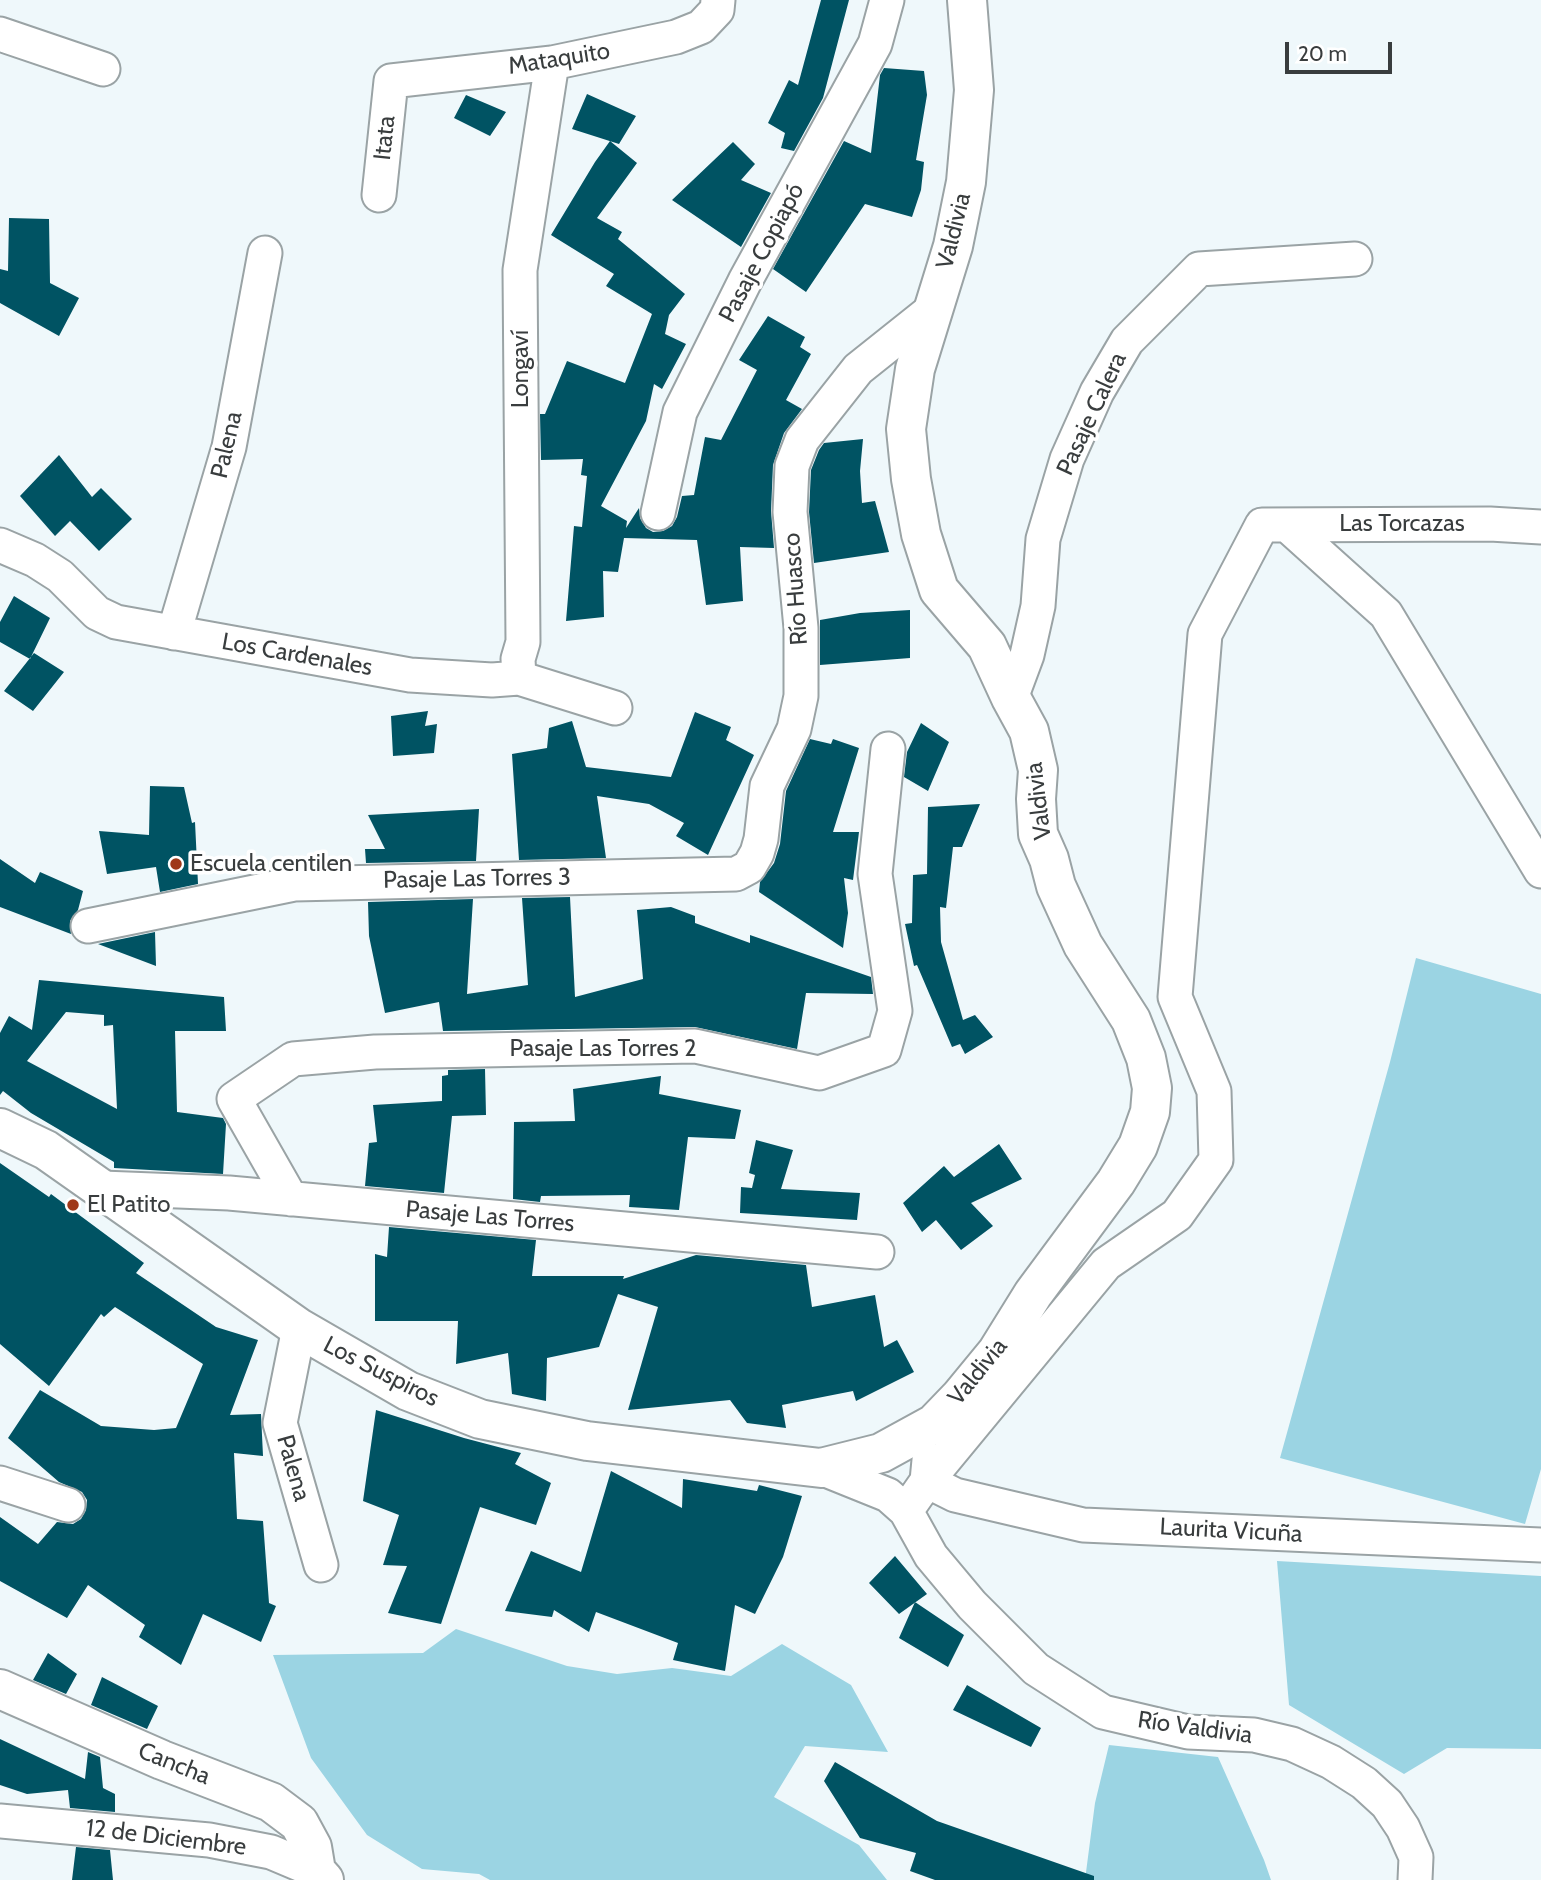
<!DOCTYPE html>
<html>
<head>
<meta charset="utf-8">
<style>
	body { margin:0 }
	#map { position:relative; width:1541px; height:1880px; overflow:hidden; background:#eff8fb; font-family:Cabin,sans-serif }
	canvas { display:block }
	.scale { position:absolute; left:1285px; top:42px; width:107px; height:32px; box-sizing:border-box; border:4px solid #393d3e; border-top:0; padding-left:9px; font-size:21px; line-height:24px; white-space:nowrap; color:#393d3e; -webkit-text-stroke:5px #fff; paint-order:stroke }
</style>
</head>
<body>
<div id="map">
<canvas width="1541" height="1880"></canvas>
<div class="scale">20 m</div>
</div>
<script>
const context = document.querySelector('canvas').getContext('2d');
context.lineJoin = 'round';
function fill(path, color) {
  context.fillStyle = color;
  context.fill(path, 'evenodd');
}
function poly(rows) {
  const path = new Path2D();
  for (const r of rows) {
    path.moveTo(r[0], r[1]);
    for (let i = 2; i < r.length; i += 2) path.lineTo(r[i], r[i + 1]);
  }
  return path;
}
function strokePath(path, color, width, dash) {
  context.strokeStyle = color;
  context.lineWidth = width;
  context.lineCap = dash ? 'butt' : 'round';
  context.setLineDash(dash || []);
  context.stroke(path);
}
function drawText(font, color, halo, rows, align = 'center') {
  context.font = font + ' Cabin,sans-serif';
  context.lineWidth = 7;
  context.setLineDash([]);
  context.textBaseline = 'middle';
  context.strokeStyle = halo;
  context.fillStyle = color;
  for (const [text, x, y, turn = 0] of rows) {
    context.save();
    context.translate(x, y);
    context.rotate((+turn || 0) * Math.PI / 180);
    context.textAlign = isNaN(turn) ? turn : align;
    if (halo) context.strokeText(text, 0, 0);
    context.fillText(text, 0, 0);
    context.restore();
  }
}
fill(poly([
	[1416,958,1541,994,1541,1469,1525,1524,1280,1458,1390,1062],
	[1277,1561,1541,1576,1541,1749,1447,1748,1404,1774,1289,1705],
	[456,1629,567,1666,617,1674,672,1668,731,1676,782,1644,851,1685,888,1752,805,1746,774,1797,859,1845,887,1880,490,1880,479,1874,422,1869,367,1835,311,1758,273,1655,423,1653],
	[1109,1745,1218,1757,1264,1860,1271,1880,1085,1880,1095,1803]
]), '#9bd4e3');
fill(poly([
	[821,0,849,0,823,98,794,151,781,148,785,133,768,123,789,80,798,85],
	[884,68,924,71,927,95,916,160,924,162,921,190,912,217,865,204,806,292,773,269,844,141,871,153,880,75],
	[587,94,636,116,619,144,572,129],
	[466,95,506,112,490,136,454,118],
	[610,141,637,163,597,218,622,232,618,239,685,294,669,315,665,334,686,344,662,389,654,384,646,421,601,506,627,521,626,528,639,508,640,518,646,528,653,532,663,531,672,526,677,517,682,496,694,495,705,437,721,440,757,370,739,360,768,316,805,337,800,347,811,354,786,400,802,409,784,433,773,465,771,511,774,548,740,547,743,601,706,605,697,540,624,538,618,572,603,571,604,617,566,621,574,526,582,527,587,476,581,475,583,459,541,460,540,414,545,414,567,361,625,383,652,314,606,286,614,274,551,235,595,162],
	[733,142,755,164,741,180,771,193,741,247,672,200],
	[9,218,49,219,50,283,79,298,59,336,0,303,0,269,8,271],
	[863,439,860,471,862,503,875,501,889,552,814,563,809,512,811,470,819,450,824,443],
	[59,455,92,497,101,488,132,519,99,551,70,521,55,536,20,496],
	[14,596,50,618,30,659,0,642,0,622],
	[910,610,910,658,820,665,820,620,860,613],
	[34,653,64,672,33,711,4,691],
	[428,711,425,726,437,724,434,753,393,756,391,716],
	[695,712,731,727,726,740,754,755,708,855,676,836,684,823,649,804,597,796,606,858,519,860,512,754,547,748,549,728,572,721,586,767,671,777],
	[921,723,949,742,928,791,904,777,907,752],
	[810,739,831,744,833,739,859,748,833,832,859,832,853,880,844,878,848,913,843,948,759,892,760,882,774,863,780,844,786,791],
	[150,786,184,787,192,823,195,822,198,884,160,892,156,867,107,874,99,831,149,835],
	[980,804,962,847,953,847,946,908,940,907,941,942,963,1020,975,1015,993,1037,965,1054,960,1044,952,1047,917,965,914,966,905,924,912,923,913,875,927,874,928,807],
	[479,809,476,861,366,863,365,849,385,849,368,815],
	[0,859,35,883,40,872,83,891,78,910,70,921,71,934,0,907],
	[570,897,575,997,643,979,637,910,671,907,695,916,695,923,750,943,750,935,871,977,873,994,806,993,797,1049,695,1027,443,1031,439,1002,385,1013,369,936,368,902,473,899,467,994,528,985,522,898],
	[155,932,156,966,98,944],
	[39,980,224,997,226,1031,175,1031,177,1112,223,1118,226,1124,223,1174,114,1168,114,1162,31,1113,3,1091,0,1095,0,1033,9,1016,32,1030],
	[66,1012,104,1015,104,1026,113,1025,117,1109,27,1061],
	[485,1069,486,1115,452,1116,444,1193,365,1186,369,1143,377,1142,373,1105,442,1101,442,1076,448,1075,448,1070],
	[661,1076,659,1094,741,1110,735,1139,688,1137,679,1210,629,1207,630,1195,541,1196,540,1202,513,1199,514,1122,575,1121,573,1089],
	[756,1140,793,1150,781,1189,860,1193,857,1220,740,1213,741,1187,752,1188,755,1175,749,1173],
	[999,1144,1022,1179,971,1203,993,1226,961,1250,936,1220,922,1232,903,1203,944,1166,954,1177],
	[0,1163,49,1197,51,1194,144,1263,136,1273,216,1327,258,1340,230,1415,261,1414,263,1456,234,1453,237,1519,263,1521,269,1603,276,1606,261,1642,203,1614,181,1665,139,1637,145,1625,88,1585,67,1618,0,1581,0,1517,38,1544,57,1522,73,1524,81,1519,86,1510,87,1500,82,1492,59,1482,8,1438,40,1390,101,1426,154,1430,176,1428,203,1364,115,1307,104,1317,101,1314,49,1386,0,1344],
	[389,1227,536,1240,532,1276,624,1276,623,1279,696,1255,806,1265,812,1307,875,1295,884,1347,897,1340,914,1372,856,1401,853,1391,782,1405,786,1428,747,1423,730,1400,628,1410,658,1307,618,1294,599,1347,547,1358,546,1401,512,1394,508,1353,456,1364,458,1321,375,1321,375,1254,387,1257],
	[376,1410,464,1438,521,1453,515,1464,551,1483,536,1525,480,1507,441,1624,388,1613,407,1566,383,1565,399,1515,363,1501],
	[611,1471,682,1508,683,1479,757,1491,759,1485,802,1496,783,1557,755,1614,735,1605,725,1671,673,1660,678,1643,596,1612,589,1632,554,1610,552,1617,505,1611,531,1551,581,1572],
	[895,1556,927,1594,899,1614,869,1583],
	[915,1602,964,1635,948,1667,899,1638],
	[48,1653,77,1674,66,1694,33,1680],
	[102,1677,158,1706,147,1729,91,1705],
	[967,1685,1041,1728,1031,1747,953,1710],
	[0,1739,85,1779,88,1752,100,1757,103,1788,115,1794,115,1812,70,1808,68,1790,27,1794,0,1785],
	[835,1762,937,1821,1094,1876,1094,1880,935,1880,910,1871,916,1853,860,1838,824,1781],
	[76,1847,110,1850,113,1880,72,1880]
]), '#005363');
const minor = poly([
	[0,34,103,69],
	[379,195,391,81,552,63,676,37,701,27,717,10,718,0],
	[658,513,680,412,745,281,875,44,887,0],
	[1287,525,1386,614,1541,871],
	[1541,527,1490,524,1262,525,1205,634,1175,997,1214,1091,1216,1160,1177,1215,1106,1264,927,1481,955,1495,1083,1525,1541,1545],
	[0,545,35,560,60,576,97,613,116,622,410,675,492,680,519,678,615,708],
	[174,633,229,447,265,253],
	[519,678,518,659,523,642,520,270,552,63],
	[1011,698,1027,655,1038,606,1043,539,1067,459,1097,392,1127,341,1199,269,1355,259],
	[88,926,294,884,736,874,749,867,757,853,761,839,767,786,794,729,801,696,801,628,790,512,792,466,802,440,858,369,932,310],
	[102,1188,229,1193,877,1252],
	[291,1199,234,1099,293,1059,375,1052,695,1046,819,1073,884,1050,895,1011,875,874,888,749],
	[299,1328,280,1423,321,1565],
	[929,1460,927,1481,906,1511,931,1556,972,1605,1036,1669,1103,1712,1188,1732,1254,1735,1292,1744,1331,1762,1364,1783,1387,1804,1403,1828,1416,1857,1415,1880],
	[821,1468,888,1495,906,1511],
	[0,1483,68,1505],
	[0,1821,209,1840,271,1852,316,1871]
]);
const tertiary = poly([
	[0,1128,46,1150,299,1328,408,1391,480,1419,587,1441,821,1468,881,1453,934,1424,960,1397,997,1352,1033,1294,1116,1182,1138,1146,1150,1112,1152,1088,1146,1058,1131,1020,1083,945,1056,886,1049,859,1038,834,1036,799,1038,770,1029,731,1011,698,987,646,939,590,921,534,911,479,906,429,915,369,953,246,966,182,974,90,967,0],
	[0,1689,162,1760,271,1802,299,1823,312,1847,316,1871,324,1880]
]);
strokePath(minor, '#9aa3a5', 37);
strokePath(tertiary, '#9aa3a5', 42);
strokePath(minor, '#fff', 33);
strokePath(tertiary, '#fff', 38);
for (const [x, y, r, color] of [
	[176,864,7,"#9f3819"],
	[73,1205,7,"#9f3819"]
]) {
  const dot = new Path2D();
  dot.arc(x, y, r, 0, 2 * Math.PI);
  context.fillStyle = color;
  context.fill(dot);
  strokePath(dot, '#fff', 2.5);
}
drawText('24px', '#393d3e', '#fff', [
	["Mataquito",559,59,-9],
	["Itata",385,138,-84],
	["Valdivia",954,231,-76],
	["Pasaje Copiapó",762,253,-62],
	["Longaví",521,369,-90],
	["Pasaje Calera",1092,414,-65],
	["Palena",227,445,-77],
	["Las Torcazas",1402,524],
	["Río Huasco",796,589,-94],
	["Los Cardenales",297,655,10],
	["Valdivia",1039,801,-97],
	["Pasaje Las Torres 3",477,879,-1],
	["Pasaje Las Torres 2",603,1049],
	["Pasaje Las Torres",490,1217,5],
	["Los Suspiros",381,1372,27],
	["Valdivia",978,1372,-51],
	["Palena",293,1468,74],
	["Laurita Vicuña",1231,1531,3],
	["Río Valdivia",1195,1728,8],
	["Cancha",174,1764,22],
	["12 de Diciembre",166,1838,7]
]);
drawText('24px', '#393d3e', '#fff', [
	["Escuela centilen",190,864],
	["El Patito",87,1205]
], 'left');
</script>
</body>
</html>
